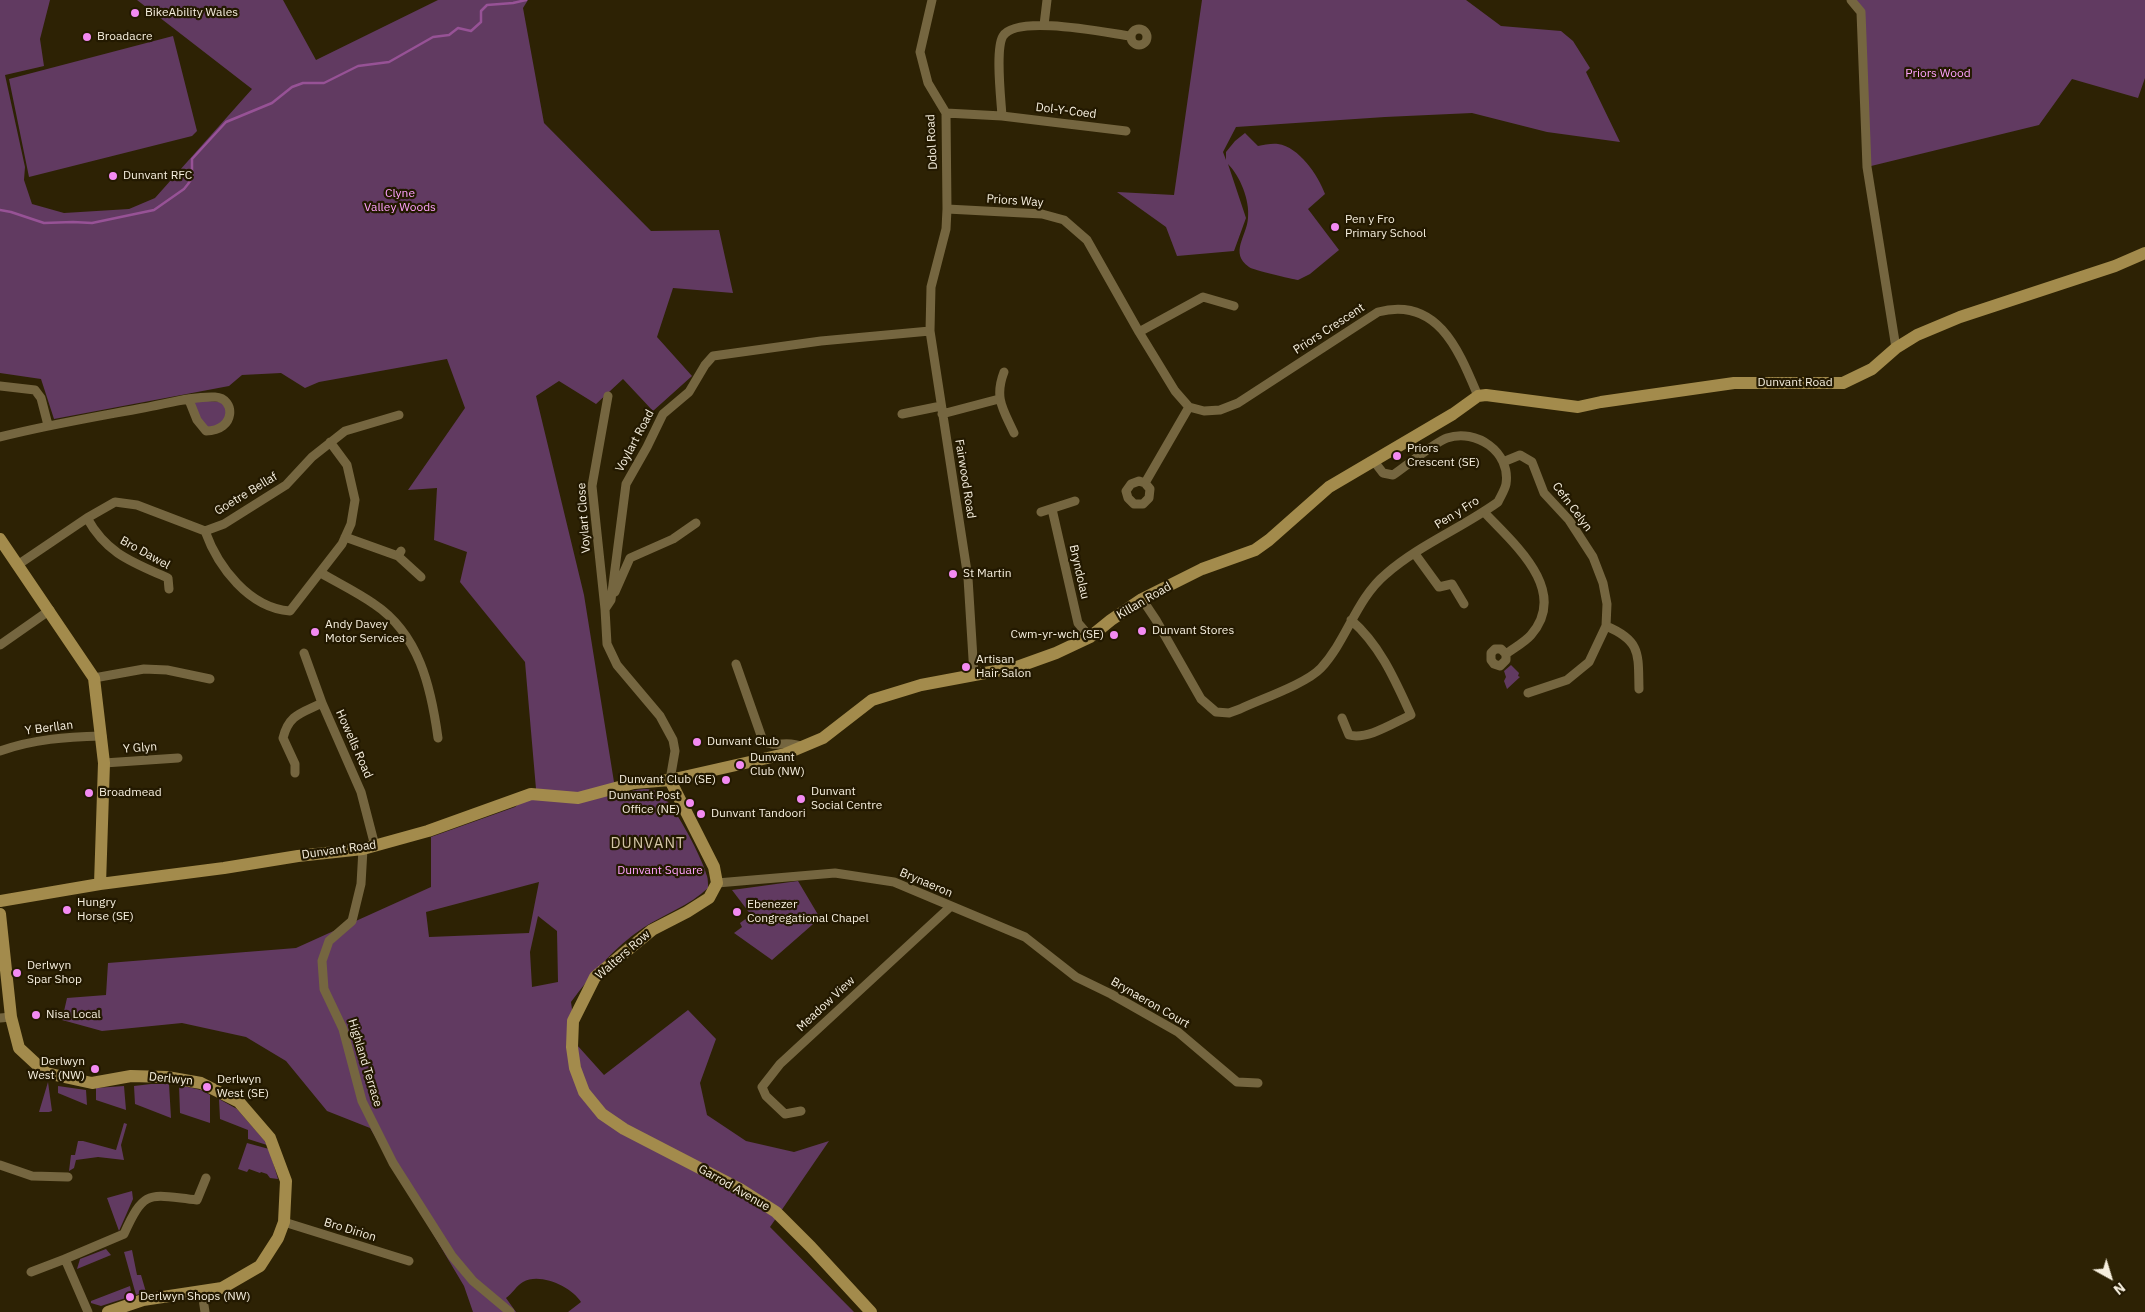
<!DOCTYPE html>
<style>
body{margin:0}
#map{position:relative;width:2145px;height:1312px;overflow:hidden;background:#2d2204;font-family:"IBM Plex Sans",sans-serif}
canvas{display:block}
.north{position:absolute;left:2085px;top:1252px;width:50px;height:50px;-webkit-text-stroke:4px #231900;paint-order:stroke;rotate:141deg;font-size:14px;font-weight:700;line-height:20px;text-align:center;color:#f6efde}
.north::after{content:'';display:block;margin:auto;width:18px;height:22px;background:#f6efde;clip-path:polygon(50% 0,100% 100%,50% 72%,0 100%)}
</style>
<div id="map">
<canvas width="2145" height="1312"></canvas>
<div class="north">N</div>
</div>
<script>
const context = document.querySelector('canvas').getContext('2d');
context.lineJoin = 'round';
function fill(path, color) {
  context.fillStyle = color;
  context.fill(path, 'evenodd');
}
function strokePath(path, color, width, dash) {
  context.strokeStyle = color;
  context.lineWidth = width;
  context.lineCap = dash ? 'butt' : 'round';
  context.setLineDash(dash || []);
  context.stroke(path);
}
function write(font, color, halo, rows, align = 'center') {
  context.font = font + ' "IBM Plex Sans",sans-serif';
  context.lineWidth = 4.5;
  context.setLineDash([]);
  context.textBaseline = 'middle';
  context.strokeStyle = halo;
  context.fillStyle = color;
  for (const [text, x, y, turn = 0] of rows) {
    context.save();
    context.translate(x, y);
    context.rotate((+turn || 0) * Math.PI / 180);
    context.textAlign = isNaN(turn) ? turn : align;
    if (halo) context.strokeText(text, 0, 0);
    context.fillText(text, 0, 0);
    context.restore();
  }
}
fill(new Path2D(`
 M0,0H50L40,39L44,66L5,75L25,167L24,180L32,204L64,213L129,209L155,198L252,89L137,0H283L316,60L438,0H528L523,8L544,123L651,231L719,230L733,293L673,288L657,337L692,376L653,411L623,379L596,404L559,381L536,396L584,595L614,782L622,794C634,790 644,787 656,791C671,797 703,859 707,876C708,879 708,884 708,888C689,906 664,914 643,928C614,947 592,974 571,1002L577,1045L604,1075L688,1010L716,1039L700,1083L707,1115L746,1141L794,1152L829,1141L770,1227L854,1312H568L581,1302C572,1287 540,1272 523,1282C517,1285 512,1294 506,1298L516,1312H473L464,1286L370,1128L327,1111L286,1061L246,1037L182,1023L102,1031L62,1020L67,998L106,995L108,963L296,948L431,887V837L515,807L536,789L525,662L460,582L467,552L434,540L437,488L408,490L465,408L447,359L319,382L305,388L281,373L242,375L229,386L54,419L41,379L0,373ZM539,882L529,933L429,937L426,912ZM538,916L557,931L558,982L532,987L530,952Z
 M1202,0H1466L1501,26L1561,31L1573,41L1590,68L1586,72L1620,142L1547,132L1472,113L1385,117L1236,127L1223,152L1226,160V152L1235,141L1245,133L1258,146C1264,145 1272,143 1278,144C1299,147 1318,175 1325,194L1308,209L1339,250L1310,274L1298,280C1292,279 1253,270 1249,267C1229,253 1247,236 1248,218C1250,200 1240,176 1228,164L1246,218L1234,251L1177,256L1166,227L1117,192L1174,195Z
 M1851,0H2145V78L2138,98L2072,79L2039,125L1867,167L1861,12Z
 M173,36L197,131L192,136L29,177L9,79Z
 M189,400L225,402L230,418L206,431Z
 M1511,665L1519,673L1518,676L1520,677L1507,689L1504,681L1506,677L1504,671Z
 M798,881L820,918L772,960L734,933L742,927L740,923L751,915L732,890Z
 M48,1082L52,1111L49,1112H39Z
 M151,1084H169L171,1118L135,1104L134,1086Z
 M179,1085L201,1090L210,1095V1123L180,1113Z
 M58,1086L86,1090L87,1105L58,1093Z
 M124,1086L126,1110L96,1100V1088Z
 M219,1099L237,1109L264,1140L267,1145L248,1139V1130L220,1119Z
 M124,1123L127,1124L121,1145L124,1160L98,1157L76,1160L74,1168L69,1171L71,1155H75L78,1141H83L116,1150Z
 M247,1143L269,1149L278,1179L270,1178L267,1174L261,1172L260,1173L249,1169L247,1172L238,1169Z
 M132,1191L133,1199L119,1231L107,1198Z
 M106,1249L111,1255L77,1269L80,1259Z
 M132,1250L137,1275H141L146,1292L136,1295L124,1252Z
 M130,1286L132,1296L101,1306L91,1303V1301Z`), '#613a61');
strokePath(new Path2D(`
 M0,210L11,212L44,223L73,222L92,223L154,210L184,189L188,184L192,178V159L226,122L272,103L292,87L303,83H324L358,66L389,62L433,37L449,35L458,28L471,31L481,22V11L487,5L513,3L526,0`), '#975296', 2.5);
strokePath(new Path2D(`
 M932,0L920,52L928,83L946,113L947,209L946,229L931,287L930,331L968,578L974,675
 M1851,0L1861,12L1867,167L1896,348
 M1044,25L1047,0
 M1131 37a8 8 0 1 1 16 0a8 8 0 1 1-16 0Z
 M946,113L1002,116L1126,131
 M1002,116C1001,99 995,49 1003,36C1017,14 1107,33 1130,36
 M947,209L1042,214L1064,220L1087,240L1139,332L1175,391L1189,407L1204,411L1220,410L1238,403L1378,312C1438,296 1459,351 1478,396
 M1139,332L1203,297L1234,306
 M1004,372C994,398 1003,409 1014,433
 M0,386L35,390L41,398L48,425
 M902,414L941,406
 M942,414L999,399
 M0,437C47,425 95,417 143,408C166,404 192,396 215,397C236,398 236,431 206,431L197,420L189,400
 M1503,462L1520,455L1532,462L1544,493L1569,520L1593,557L1603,583L1607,604L1606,626L1589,662L1567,680L1528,693
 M1145,483L1139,481L1131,484L1126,491L1128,498L1134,504H1143L1149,498L1150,489L1145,483L1189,407
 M1052,509L1078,623L1090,637
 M1041,512L1075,501
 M1484,512C1513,543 1570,590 1531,635C1525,642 1514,648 1506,654L1501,649H1495L1491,653V660L1494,664L1500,666L1506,660V654
 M87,518C107,554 132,562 168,578L169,589
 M205,531C218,567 249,608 290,611L342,544L351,524L355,500L347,465L330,442
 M345,537L398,556
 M401,551L398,556L421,577
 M1415,554L1439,587L1452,584L1464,604
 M19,564L87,518L115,502L137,505L205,531L224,524L286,485L312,457L345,431L399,415
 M321,573C338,583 357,592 374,604C419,634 431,687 438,738
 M615,592L630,558L673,539L696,523
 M1142,599L1156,620L1201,699L1216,712L1229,713L1240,709C1261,699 1306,684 1321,668C1347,640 1356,599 1386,574C1419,545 1462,528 1498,502C1500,497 1505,490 1506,484C1511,452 1476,428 1447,438C1435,442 1405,467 1393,475L1383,473L1373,460
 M605,609L592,486L608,396
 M1606,626C1642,641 1638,655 1639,689
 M0,645L50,610
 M304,653L322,703L361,792L375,846
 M736,664L763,741C778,749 785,739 803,747
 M94,678L144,669L167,670L210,679
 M1342,718L1349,735C1368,740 1393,723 1411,715C1395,680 1380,645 1351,620
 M0,751C34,739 66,737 102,736
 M104,763L178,758
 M295,773V764L283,738C289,714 302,713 322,703
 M670,780L675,751L673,740L660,716L617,665L607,644L605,609L611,600L626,484L647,447L663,414L689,392L705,365L713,356L821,341L930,331
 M363,849L361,884L352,921L329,941L322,961L324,989L343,1029L362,1101L393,1163L452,1256L473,1281L510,1312
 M717,883L835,873L894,882L1025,937L1076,977L1111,994L1178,1032L1237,1082L1258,1083
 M0,1018L11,1017
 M801,1111L785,1114L766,1096L762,1087L780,1064L950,907
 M0,1165L32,1176L68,1177
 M284,1222L409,1261
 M31,1272L65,1259
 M202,1292L205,1312
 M88,1312L65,1259L124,1234C145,1187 150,1195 197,1200L206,1178`), '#756640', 9);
strokePath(new Path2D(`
 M0,539L94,678L104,763L100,884
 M670,780L714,867L717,883L709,898L687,912L652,930L595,977L573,1021L572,1047L575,1068L584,1092L602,1114L624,1129L740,1189L776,1212L811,1247L871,1312
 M0,901L100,884L224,868L298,856L363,849L428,831L531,794L578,798L634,783L670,780L785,754L823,738L872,700L921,685L1017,667L1056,653L1090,637L1111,620L1142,599L1202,569L1255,550L1269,540L1329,487L1453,414L1478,396L1486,395L1578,407L1601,402L1734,383H1843L1872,369L1896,348L1917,335L1960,317L2115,266L2145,253
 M0,914L11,1017L19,1048L46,1073L92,1083L131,1076L167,1077L201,1083L239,1102L270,1138L286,1181L284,1222L278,1238L260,1266L222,1288L143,1300L108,1312`), '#a38b4c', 12);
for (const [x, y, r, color] of [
 [135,13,5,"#f38af2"],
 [87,37,5,"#f38af2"],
 [113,176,5,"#f38af2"],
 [1335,227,5,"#f38af2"],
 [1397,456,5,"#f38af2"],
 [953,574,5,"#f38af2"],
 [1142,631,5,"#f38af2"],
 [315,632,5,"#f38af2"],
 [1114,635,5,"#f38af2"],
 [966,667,5,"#f38af2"],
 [697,742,5,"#f38af2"],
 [740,765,5,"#f38af2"],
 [726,780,5,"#f38af2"],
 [89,793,5,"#f38af2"],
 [801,799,5,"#f38af2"],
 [690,803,5,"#f38af2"],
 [701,814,5,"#f38af2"],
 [67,910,5,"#f38af2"],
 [737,912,5,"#f38af2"],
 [17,973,5,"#f38af2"],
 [36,1015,5,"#f38af2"],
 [95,1069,5,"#f38af2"],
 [207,1087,5,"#f38af2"],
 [130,1297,5,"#f38af2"]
]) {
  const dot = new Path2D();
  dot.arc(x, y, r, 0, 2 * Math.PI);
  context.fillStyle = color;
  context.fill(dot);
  strokePath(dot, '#231900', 2);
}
write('12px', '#f6efde', '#231900', [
 ["BikeAbility Wales",145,13],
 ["Broadacre",97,37],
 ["Dunvant RFC",123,176],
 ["Pen y Fro",1345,220],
 ["Primary School",1345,234],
 ["Priors",1407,449],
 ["Crescent (SE)",1407,463],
 ["St Martin",963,574],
 ["Andy Davey",325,625],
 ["Motor Services",325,639],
 ["Dunvant Stores",1152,631],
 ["Cwm-yr-wch (SE)",1104,635,"right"],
 ["Artisan",976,660],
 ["Hair Salon",976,674],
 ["Dunvant Club",707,742],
 ["Dunvant",750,758],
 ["Club (NW)",750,772],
 ["Dunvant Club (SE)",716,780,"right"],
 ["Dunvant",811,792],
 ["Social Centre",811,806],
 ["Broadmead",99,793],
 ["Dunvant Post",680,796,"right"],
 ["Office (NE)",680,810,"right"],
 ["Dunvant Tandoori",711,814],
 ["Hungry",77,903],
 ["Horse (SE)",77,917],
 ["Ebenezer",747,905],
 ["Congregational Chapel",747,919],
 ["Derlwyn",27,966],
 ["Spar Shop",27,980],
 ["Nisa Local",46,1015],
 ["Derlwyn",85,1062,"right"],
 ["West (NW)",85,1076,"right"],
 ["Derlwyn",217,1080],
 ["West (SE)",217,1094],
 ["Derlwyn Shops (NW)",140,1297]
], 'left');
write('12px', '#ffa2fd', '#231900', [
 ["Priors Wood",1938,74],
 ["Clyne",400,194],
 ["Valley Woods",400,208],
 ["Dunvant Square",660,871]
]);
write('12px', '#f6efde', '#231900', [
 ["Dol-Y-Coed",1066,111,7],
 ["Ddol Road",932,142,-93],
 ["Priors Way",1015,201,4],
 ["Priors Crescent",1329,329,-33],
 ["Dunvant Road",1795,383],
 ["Voylart Road",635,441,-62],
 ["Fairwood Road",965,479,81],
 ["Goetre Bellaf",246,494,-31],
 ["Cefn Celyn",1572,507,53],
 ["Pen y Fro",1457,513,-32],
 ["Voylart Close",584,518,-94],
 ["Bro Dawel",145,553,29],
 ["Bryndolau",1079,572,77],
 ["Killan Road",1144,601,-30],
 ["Y Berllan",49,728,-7],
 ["Howells Road",354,744,66],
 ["Y Glyn",140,748,-4],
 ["Dunvant Road",339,850,-8],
 ["Brynaeron",926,883,23],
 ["Walters Row",623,955,-41],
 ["Brynaeron Court",1150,1003,30],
 ["Meadow View",826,1004,-43],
 ["Highland Terrace",365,1063,73],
 ["Derlwyn",171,1079,6],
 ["Garrod Avenue",734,1188,30],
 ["Bro Dirion",350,1230,17]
]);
context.letterSpacing = '1px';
write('15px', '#d3c5a4', '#231900', [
 ["DUNVANT",648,844]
]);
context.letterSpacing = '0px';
</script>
